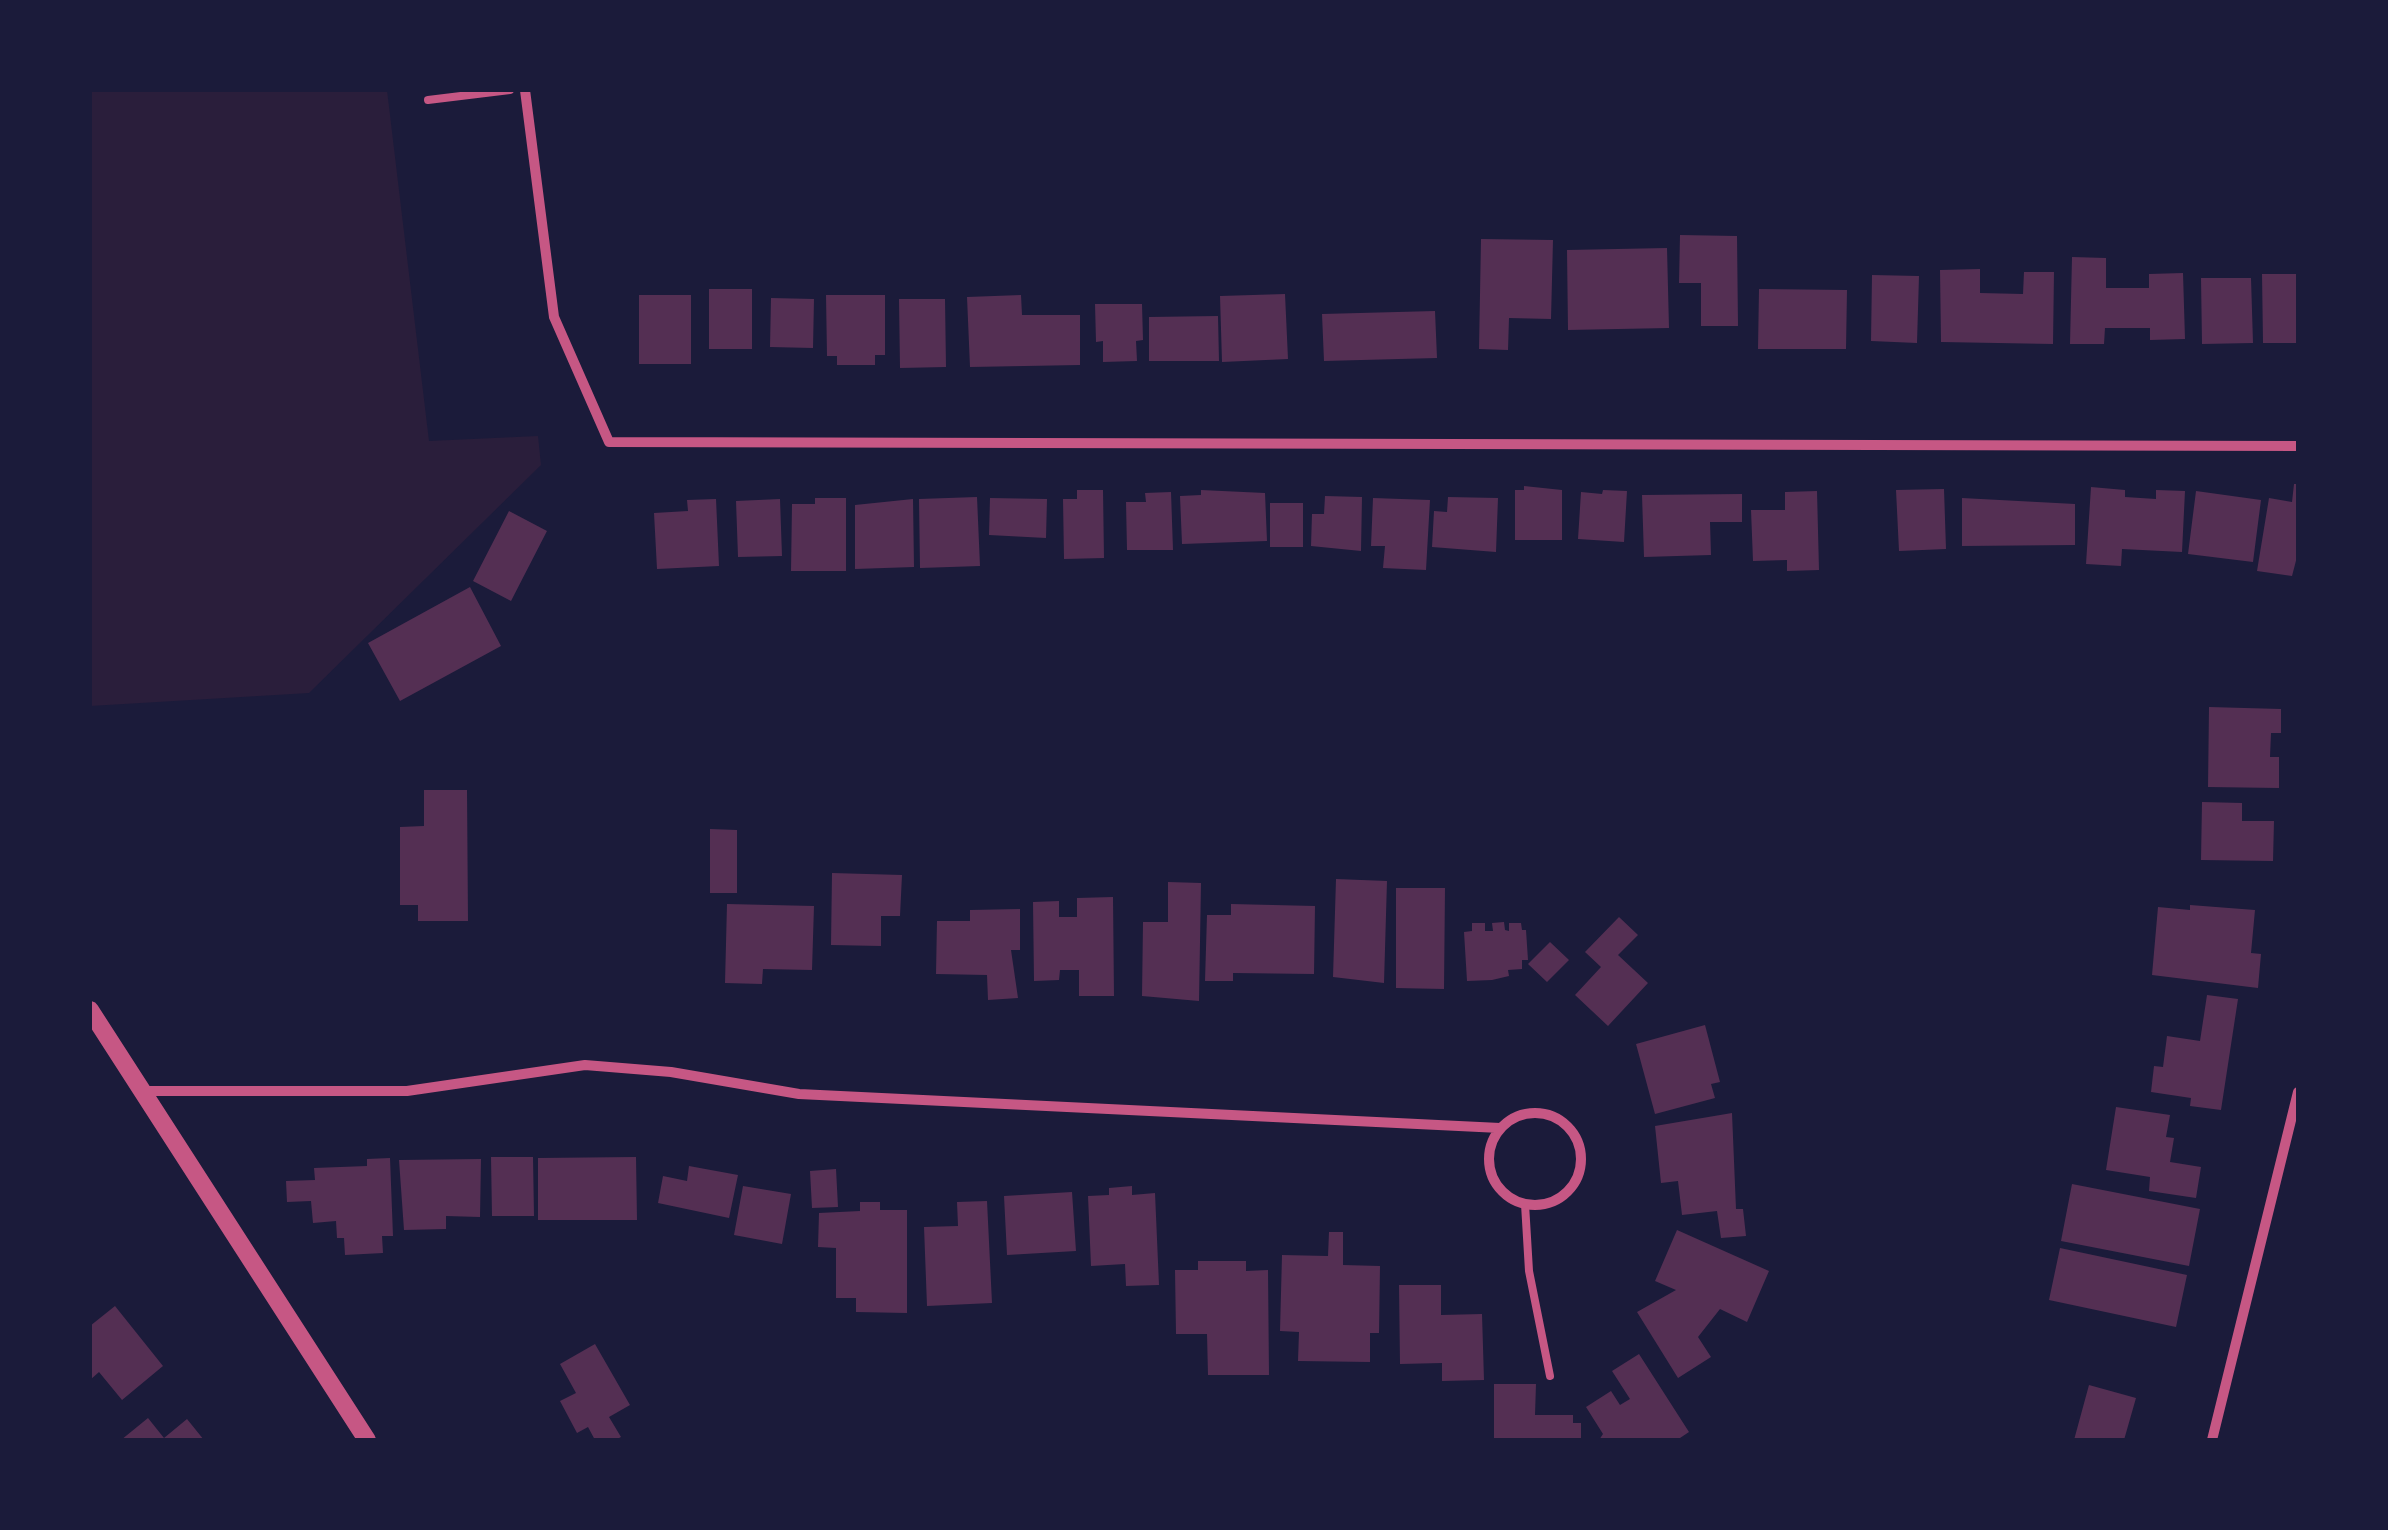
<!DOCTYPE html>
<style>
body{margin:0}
#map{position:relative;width:2388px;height:1530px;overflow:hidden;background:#1b1b3a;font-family:"IBM Plex Sans",sans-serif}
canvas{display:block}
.frame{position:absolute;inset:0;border:92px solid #1b1b3a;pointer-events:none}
</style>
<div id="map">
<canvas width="2388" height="1530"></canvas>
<div class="frame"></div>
</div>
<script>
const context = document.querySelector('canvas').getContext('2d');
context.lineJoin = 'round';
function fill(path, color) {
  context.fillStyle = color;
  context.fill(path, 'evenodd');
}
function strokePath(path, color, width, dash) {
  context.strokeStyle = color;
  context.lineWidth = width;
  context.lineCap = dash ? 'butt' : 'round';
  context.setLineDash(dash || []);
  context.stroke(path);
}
fill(new Path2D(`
 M90,90H387L429,441L538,436L541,465L309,693L90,706Z`), '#2a1e3b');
fill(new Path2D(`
 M1680,235L1737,236L1738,326H1701V283H1679Z
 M1481,239L1553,240L1551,319L1509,318L1508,350L1479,349Z
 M1667,248L1669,328L1568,330L1567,250Z
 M2072,257L2106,258V288H2149V274L2183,273L2185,339L2150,340V328H2105L2104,344H2070Z
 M1980,269V293L2023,294L2024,272H2054L2053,344L1941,342L1940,270Z
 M2262,274H2298V343H2263Z
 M1872,275L1919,276L1917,343L1871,341Z
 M2201,278H2251L2253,343L2202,344Z
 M709,289H752V349H709Z
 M1759,289L1847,290L1846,349H1758Z
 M1285,294L1288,359L1222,362L1220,296Z
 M639,295H691V364H639Z
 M826,295H885V355H875V365H837V356H827Z
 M1021,295L1022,315H1080V365L970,367L967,297Z
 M771,298L814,299L813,348L770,347Z
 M899,299H945L946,367L900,368Z
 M1095,304H1142L1143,340L1136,341L1137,361L1103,362V341L1096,342Z
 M1435,311L1437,358L1324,361L1322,314Z
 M1218,316L1219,361H1149V317Z
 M2294,484H2298V553L2292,576L2257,571L2269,498L2292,502Z
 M1524,486L1562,490V540H1515V490H1524Z
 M2091,487L2125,490V497L2156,499V490L2185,491L2182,552L2122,549L2121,566L2086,564Z
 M1944,489L1946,549L1899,551L1896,490Z
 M1077,490H1103L1104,558L1064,559L1063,499H1077Z
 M1201,490L1265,493L1267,541L1182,544L1180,496L1201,495Z
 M1603,490L1627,491L1624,542L1578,539L1581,492L1602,494Z
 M1817,491L1819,570L1787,571V560L1753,561L1751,510H1785V492Z
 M2196,491L2261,500L2253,562L2188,554Z
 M1171,492L1173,550H1127L1126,502H1146L1145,493Z
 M1742,494V522H1710L1711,555L1644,557L1642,495Z
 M1325,496L1362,497L1361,551L1311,546L1312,514H1324Z
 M977,497L980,566L920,568L919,499Z
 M1448,497L1498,498L1496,552L1432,547L1434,511L1447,512Z
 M815,498H846V571H791L792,504H815Z
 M990,498L1047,499L1046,538L989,535Z
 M1373,498L1430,500L1426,570L1383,568L1385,546H1371Z
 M1962,498L2075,504V545L1962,546Z
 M716,499L719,566L657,569L654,513L688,511L687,500Z
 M780,499L782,556L738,557L736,501Z
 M913,499L914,567L855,569V505Z
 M1270,503H1303V547H1270Z
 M509,511L547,531L511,601L473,581Z
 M470,587L501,646L400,701L368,643Z
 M2209,707L2281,709V733H2271L2270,757H2279V788L2208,787Z
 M424,790H467L468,921H418V905H400V827L424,826Z
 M2202,802L2242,803V821H2274L2273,861L2201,860Z
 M710,829L737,830V893H710Z
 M832,873L902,875L900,916H881V946L831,945Z
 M1336,879L1387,881L1384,983L1333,977Z
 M1168,882L1201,883L1199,1001L1142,996L1143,922H1168Z
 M1396,888H1445L1444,989L1396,988Z
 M1113,897L1114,996H1079V970H1060L1059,980L1034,981L1033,902L1059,901V917H1077V898Z
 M727,904L814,906L812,970L763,969L762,984L725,983Z
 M1231,904L1315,906L1314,974L1233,973V981H1205L1207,915H1231Z
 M2190,905L2255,910L2251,953L2261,954L2258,988L2152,975L2158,907L2190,910Z
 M1020,909V950H1011L1018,998L988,1000L987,975L936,974L937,921H970V910Z
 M1619,917L1638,935L1618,955L1648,983L1608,1026L1575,995L1601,967L1585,952Z
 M1504,922L1505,930L1509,931V923H1521L1522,930H1526L1528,960H1522V969L1508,970L1509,976L1492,980L1467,981L1464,932L1472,931V923H1485V931H1493L1492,923Z
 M1550,942L1569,960L1547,982L1528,964Z
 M2207,995L2238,999L2221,1110L2190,1106L2191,1098L2151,1092L2154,1066L2163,1067L2167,1036L2200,1041Z
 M1705,1025L1720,1082L1711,1084L1715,1098L1655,1114L1636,1044Z
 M2116,1107L2170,1115L2166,1137L2174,1138L2170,1162L2201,1167L2196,1198L2149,1191L2150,1177L2106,1170Z
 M1732,1113L1736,1209H1743L1746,1236L1721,1238L1717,1211L1682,1215L1678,1181L1661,1183L1655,1126Z
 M491,1157H533L534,1216H492Z
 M636,1157L637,1220H538V1158Z
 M390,1158L393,1236H382L383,1253L345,1255L344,1238H337L336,1221L313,1223L311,1201L287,1202L286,1181L315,1180L314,1168L367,1166V1159Z
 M481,1159L480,1217L446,1216V1229L404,1230L399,1160Z
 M689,1166L738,1175L729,1218L658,1203L663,1176L687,1181Z
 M836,1169L838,1207L812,1208L810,1171Z
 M2072,1184L2200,1209L2189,1266L2061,1241Z
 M743,1186L791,1194L782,1244L734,1235Z
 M1132,1186V1195L1155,1193L1159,1285L1126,1286L1125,1264L1091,1266L1088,1196L1109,1195V1188Z
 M1072,1192L1076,1251L1007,1255L1004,1196Z
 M987,1201L992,1303L927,1306L924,1227L958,1226L957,1202Z
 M860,1202H880V1210H907V1313L856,1312V1298H836V1248L818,1247L819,1213L860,1211Z
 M1677,1230L1769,1271L1747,1322L1720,1309L1698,1337L1711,1357L1678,1378L1637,1312L1676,1290L1655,1281Z
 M1329,1232H1343V1265L1380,1266L1379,1333H1370V1362L1298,1361L1299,1332L1280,1331L1282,1255L1328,1256Z
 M2060,1248L2187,1275L2176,1327L2049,1300Z
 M1198,1261H1246V1271L1268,1270L1269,1375H1208L1207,1334H1176L1175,1270H1198Z
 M1399,1285H1441V1315L1482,1314L1484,1380L1442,1381V1363L1400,1364Z
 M115,1306L163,1366L122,1400L99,1372L90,1380V1326Z
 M595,1344L630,1405L609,1417L621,1437L615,1440H595L588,1427L577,1433L560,1401L576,1393L560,1364Z
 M1639,1354L1689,1432L1677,1440H1599L1603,1434L1586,1407L1611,1391L1620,1405L1630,1399L1612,1371Z
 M1494,1384H1536L1535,1415H1573V1423H1581V1440H1494Z
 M2089,1385L2136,1398L2124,1440H2074Z
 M148,1418L164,1438L187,1419L204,1440H121Z`), '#542f53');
strokePath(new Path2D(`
 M428,100L510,90
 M1525,1204L1529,1271L1550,1376`), '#c65784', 8);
strokePath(new Path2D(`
 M525,90L554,317L609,442L2298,446
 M142,1091H407L585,1065L671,1072L799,1094L1500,1128
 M1489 1159a46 46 0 1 1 92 0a46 46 0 1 1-92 0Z
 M2212,1440L2298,1092`), '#c65784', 10);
strokePath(new Path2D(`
 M90,1010L367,1440`), '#c65784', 18);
</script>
